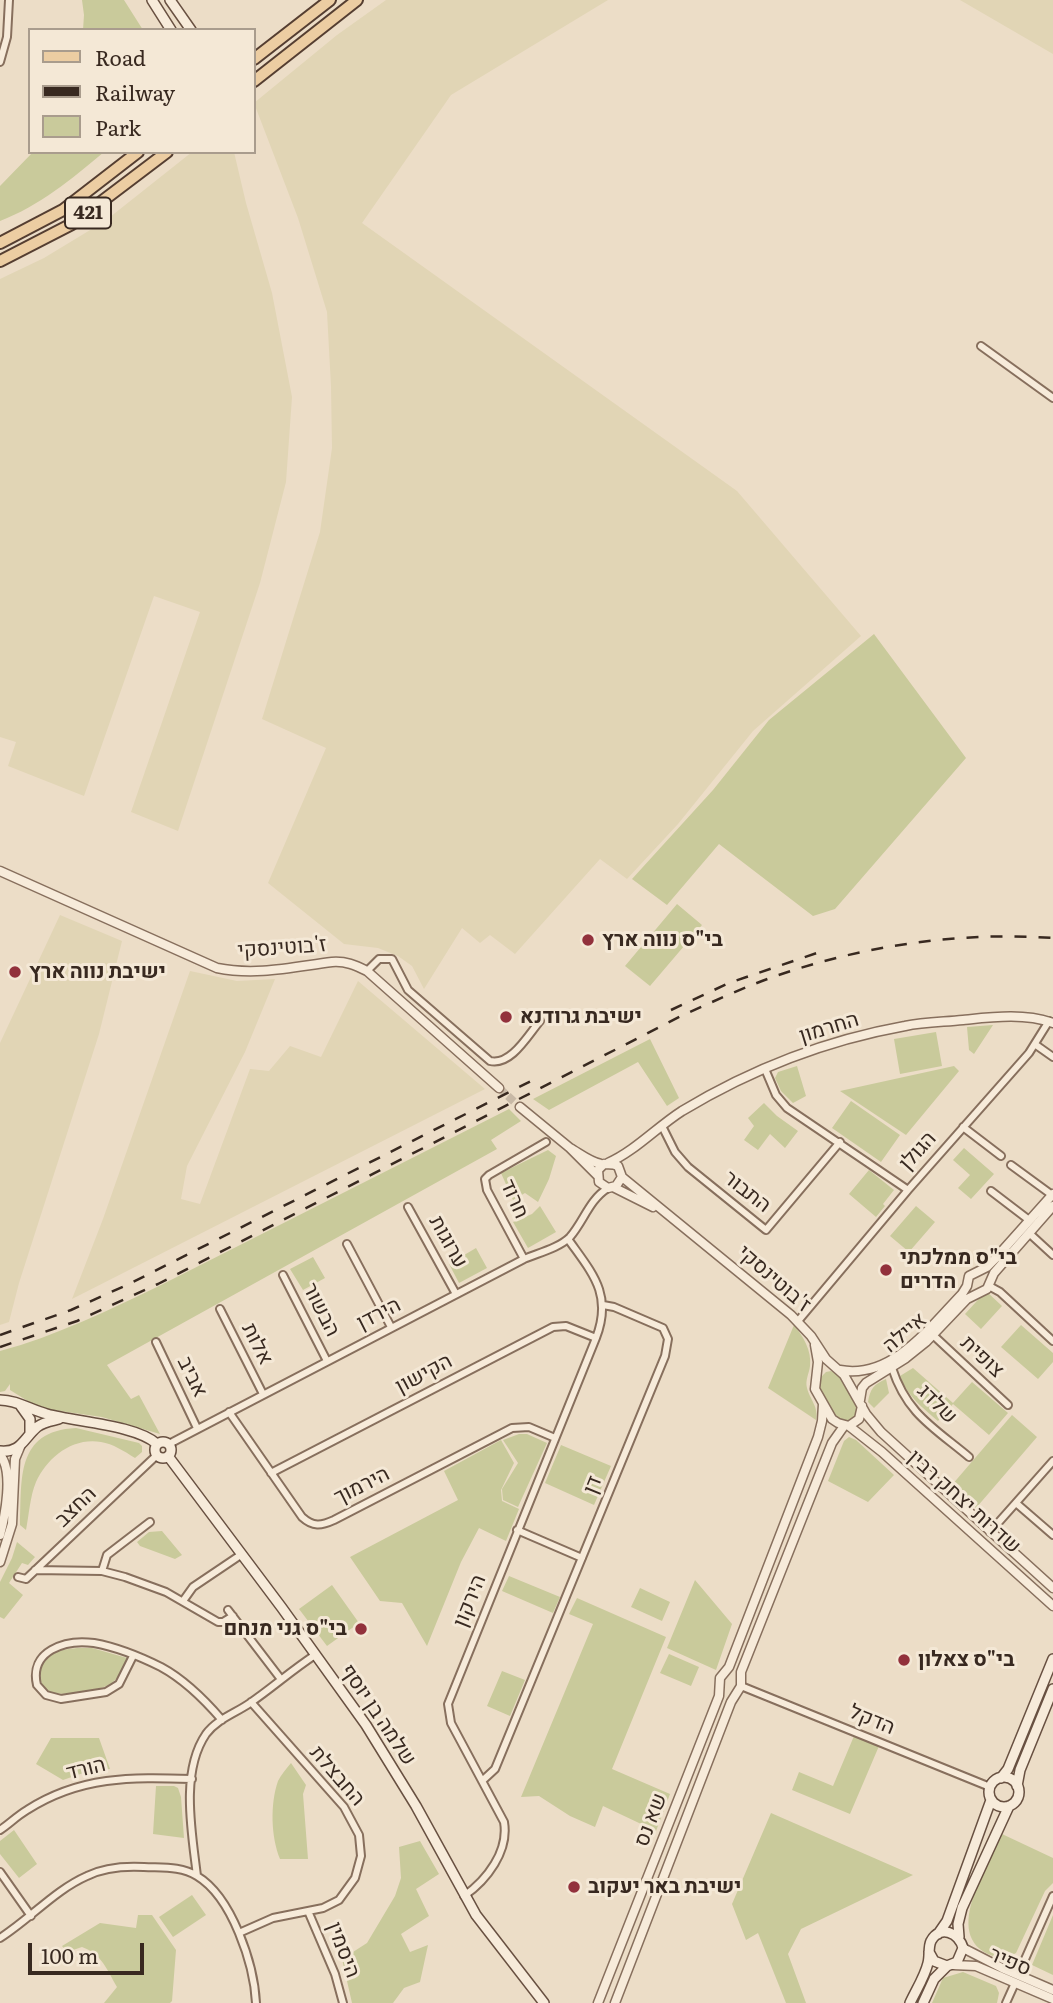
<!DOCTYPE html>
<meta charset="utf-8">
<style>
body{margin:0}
#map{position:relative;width:1053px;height:2003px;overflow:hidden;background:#ecddc7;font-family:Literata,serif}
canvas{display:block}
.legend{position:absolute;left:28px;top:28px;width:228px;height:126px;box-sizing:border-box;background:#f4e8d6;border:2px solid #a99c8d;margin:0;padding:9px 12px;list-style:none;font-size:21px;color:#382920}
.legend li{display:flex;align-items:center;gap:14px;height:35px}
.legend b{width:35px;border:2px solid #a99c8d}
.scale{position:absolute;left:28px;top:1943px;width:116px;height:32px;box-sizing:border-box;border:4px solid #382920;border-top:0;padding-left:9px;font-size:21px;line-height:24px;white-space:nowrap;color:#382920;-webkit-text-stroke:5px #f4e8d6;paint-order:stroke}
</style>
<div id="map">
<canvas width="1053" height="2003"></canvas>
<ul class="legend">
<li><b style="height:9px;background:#eccda2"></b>Road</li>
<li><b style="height:9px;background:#382920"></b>Railway</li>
<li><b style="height:19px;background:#c9ca9b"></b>Park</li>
</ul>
<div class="scale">100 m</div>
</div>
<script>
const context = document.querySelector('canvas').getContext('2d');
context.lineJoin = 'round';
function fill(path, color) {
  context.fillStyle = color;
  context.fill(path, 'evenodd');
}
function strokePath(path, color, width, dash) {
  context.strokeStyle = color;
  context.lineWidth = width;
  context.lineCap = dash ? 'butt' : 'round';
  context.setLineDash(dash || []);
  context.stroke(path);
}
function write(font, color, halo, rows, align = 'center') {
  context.font = font + ' Literata,Heebo,serif';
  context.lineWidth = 6;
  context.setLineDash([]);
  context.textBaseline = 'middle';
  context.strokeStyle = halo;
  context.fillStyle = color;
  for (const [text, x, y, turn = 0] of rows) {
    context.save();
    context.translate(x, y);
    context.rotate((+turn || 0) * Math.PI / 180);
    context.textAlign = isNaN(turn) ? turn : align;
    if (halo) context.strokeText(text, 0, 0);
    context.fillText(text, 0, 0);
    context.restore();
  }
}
fill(new Path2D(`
 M386,0H608L451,95L362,223L737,491L861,636L753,731L678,824L627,879L600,859L515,954L490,935L480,943L462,928L424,989L412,966L398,956L378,948L344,944L268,883L326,748L262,719L320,532L332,448L331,386L327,312L298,218L254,103L337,35Z
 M960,0H1053V54Z
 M192,152H234L246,203L272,293L292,397L286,482L260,583L178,831L131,812L200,612L154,596L84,796L8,766L16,742L0,737V279L44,258L105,221Z
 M60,915L122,941L99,1034L19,1283L9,1322L0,1325V1043Z
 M190,971L237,981L275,979L245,1052L187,1166L181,1199L200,1204L250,1069L269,1071L290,1046L321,1057L358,981L485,1089L72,1299L103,1219Z`), '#e1d5b5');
fill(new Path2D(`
 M82,0H124L143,30H83L84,15Z
 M33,152H104C72,179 39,206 0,221V186Z
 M874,634L966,758L835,909L813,916L719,844L667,905L632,879L713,790L769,720Z
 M677,904L702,925L650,986L625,966Z
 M993,1025L974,1054L969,1050L967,1027Z
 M936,1032L942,1066L900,1074L894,1039Z
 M650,1039L679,1098L667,1106L638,1062L549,1110L533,1099Z
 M797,1066L806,1096L793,1103L781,1091L775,1078L778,1072Z
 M954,1066L959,1071L906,1135L840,1091Z
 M851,1101L900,1135L881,1162L832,1128Z
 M764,1103L777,1116L798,1131L785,1148L770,1134L758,1150L744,1140L754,1126L748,1118Z
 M509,1109L521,1121L491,1140L497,1149L107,1365L131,1399L139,1395L160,1434L102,1417L39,1408L10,1390V1384L5,1391L0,1392V1351C56,1336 109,1310 161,1285Z
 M964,1148L994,1174L971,1199L958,1188L970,1175L953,1160Z
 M548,1150L556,1156L549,1179L538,1202L525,1193L513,1200L501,1173Z
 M869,1170L894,1190L883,1204L885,1206L876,1217L849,1194Z
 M540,1206L556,1232L528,1248L513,1222L532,1214Z
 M916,1206L935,1222L909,1252L890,1236Z
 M476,1248L487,1268L459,1283L449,1264Z
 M313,1257L325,1278L303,1290L290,1269Z
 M986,1291L1002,1306L981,1329L965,1314Z
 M794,1325C803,1336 812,1351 810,1366C809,1374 805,1380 807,1388C810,1400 819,1407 816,1420L768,1388Z
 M1021,1325L1053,1353V1362L1038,1379L1001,1347Z
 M913,1368L953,1403L972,1382L1008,1413L989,1435L953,1404L938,1421C922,1407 908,1397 900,1376Z
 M831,1371L842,1378L859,1407L853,1420L845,1423C831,1414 819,1396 819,1379L826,1372Z
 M886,1379L889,1393L874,1408L868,1402C870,1389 874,1384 886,1379Z
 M1012,1415L1037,1437L976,1508L951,1486Z
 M76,1428L139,1443L142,1446V1452L135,1458C124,1451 113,1444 101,1442C72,1437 47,1458 36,1482C30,1496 29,1515 26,1530L20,1525C22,1480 15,1431 76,1428Z
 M519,1434H527L547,1443L518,1507L503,1500L502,1489L518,1463L503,1440Z
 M849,1437L856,1440L894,1475L868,1502L828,1481L844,1441Z
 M501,1440L514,1463L501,1490L502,1501L519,1509L506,1541L479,1528L461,1562L427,1646L402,1603L380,1601L350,1557L458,1500L444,1471Z
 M561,1445L611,1466L594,1505L545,1483Z
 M162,1531L182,1555L175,1559L140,1546L137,1542L149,1532Z
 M17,1542L35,1557L28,1565L22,1563L9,1583L23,1595L4,1619L0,1617V1582L12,1558Z
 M509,1576L560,1597L553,1613L502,1591Z
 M695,1580L732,1624L716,1670L667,1648Z
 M332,1585L359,1623L327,1646L299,1609Z
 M640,1588L670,1602L662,1621L631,1607Z
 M577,1598L666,1637L612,1769L670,1794L656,1831L603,1806L595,1827L570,1816L539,1796L521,1797L593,1624L569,1614Z
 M77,1648H92L127,1658C123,1666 120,1676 113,1682C103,1691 62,1698 49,1691C36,1684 38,1662 51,1654C58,1650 69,1649 77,1648Z
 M669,1654L699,1667L691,1686L660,1673Z
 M502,1671L525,1680L510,1716L487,1706Z
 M854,1736L879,1746L850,1814L792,1790L799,1772L833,1786Z
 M51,1738H99L110,1769L92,1770L63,1780L36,1764Z
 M291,1763L306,1785L303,1794L308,1859H280C271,1837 270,1804 278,1781C281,1775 286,1769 291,1763Z
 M156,1786H174L178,1788L181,1797L184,1838L153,1834Z
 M771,1813L913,1875L801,1929L788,1954L806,2003H786L758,1933L746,1940L732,1904Z
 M14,1830L37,1864L19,1878L0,1854V1841Z
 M1002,1834L1053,1858V1883L1045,1891L1016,1953L1004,1959C935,1946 985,1872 1002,1834Z
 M420,1841L439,1874L416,1889L429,1916L401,1934L410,1952L428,1945L420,1982L404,1988L393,2003H352L342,1959L367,1943L395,1896L401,1878L399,1847Z
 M192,1895L206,1915L173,1937L159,1917Z
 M138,1915H152L176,1950L172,2001L170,2003H104L117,1987C107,1970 102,1954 82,1947L67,1952L62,1946L100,1923L136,1928Z
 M1053,1915V1975L1032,1965Z
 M963,1972L996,1986L999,1993L997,2003H932L943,1978Z`), '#c9ca9b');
strokePath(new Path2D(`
 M499,1088L520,1107`), '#c8b9a6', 8, [8, 4]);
const minor = new Path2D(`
 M0,62L7,37L9,0
 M981,346L1053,398
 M367,971L379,959H392L408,990L490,1061C511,1066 528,1035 540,1021
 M1036,1045L1053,1057
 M765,1069L776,1095L787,1108L908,1190
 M662,1126L675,1152L688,1167L766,1230L840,1142
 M963,1127L1001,1156
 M1011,1165L1052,1195
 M991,1191L1029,1220
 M408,1207L456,1294
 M1029,1233L1053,1255
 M347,1244L391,1327
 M524,1259L487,1190L485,1179L489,1175L546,1142
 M283,1275L327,1361
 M989,1286L1000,1292L1053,1341
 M220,1309L263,1394
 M798,1321L908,1190L1029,1053L1049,1021
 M933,1335L1008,1405
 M156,1342L197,1428
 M892,1368C907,1414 933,1427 969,1457
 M229,1412L302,1517C313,1527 321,1526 334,1520L512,1428L529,1427L555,1438
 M169,1444L524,1259C538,1253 559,1248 570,1237C584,1221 589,1200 608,1188
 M271,1473L553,1327L566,1326L596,1338
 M1016,1503L1053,1535
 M517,1530L582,1558
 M990,1532L1053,1461
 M35,1570L102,1571L125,1577L166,1592L218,1622H223L233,1616
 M102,1571L107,1555L150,1522
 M18,1577L26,1579L157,1455
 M183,1601L193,1587L242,1554
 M228,1610L280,1678
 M133,1656L119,1684L106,1692L61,1699L46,1695L37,1685C29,1651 65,1639 94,1643C116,1647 141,1657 161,1667C185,1680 204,1699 222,1720
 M741,1686L990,1787
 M482,1781L495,1769L665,1356L668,1339L663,1328L614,1307L603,1305
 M0,1830C9,1824 17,1816 27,1810C80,1776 131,1777 192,1779
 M0,1872L31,1916
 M197,1876C192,1833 180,1772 206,1734C217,1719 236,1713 250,1703C272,1688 292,1670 315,1655
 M464,1896C487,1880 509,1851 504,1822L451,1723L448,1704L596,1338C613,1294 592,1273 568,1239
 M308,1911L335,1974L343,2003
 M239,1933L273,1918L323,1908L339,1900L355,1878L361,1856L359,1835L344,1807L251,1702
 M0,1938C30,1919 55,1890 87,1876C105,1867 125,1866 144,1867C162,1868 181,1866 197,1876C232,1897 254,1964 256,2003
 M1018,1975L1053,1896
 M1006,2003L1015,1983`);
const tertiary = new Path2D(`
 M0,871L217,968C256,976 293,967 332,962C346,961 355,965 367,971L499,1088
 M520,1107L570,1148L597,1175
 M570,1148C579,1153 590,1162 601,1164C608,1165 611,1163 618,1166L622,1177L616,1186L608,1188L599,1182L598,1170L604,1164
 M608,1163C635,1151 657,1127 682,1111C750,1070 827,1040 905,1026C924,1022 944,1022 963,1020C993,1017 1024,1013 1053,1023
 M622,1177L791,1315L811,1336L826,1359L844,1375L866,1414L881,1432L1053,1588
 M613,1187L653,1207
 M815,1345L818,1362L815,1389L832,1419L838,1423L849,1426L859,1419L862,1406
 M840,1370C892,1380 931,1326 962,1294L967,1286L969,1276L987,1267L994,1260L1053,1194
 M860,1400L862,1388L866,1383L906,1358L926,1342L967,1299L987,1289L994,1273L1053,1206
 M849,1426L882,1452L1053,1606
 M0,1455C14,1471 5,1516 0,1535
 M0,1562L12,1524L15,1459L20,1447
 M963,1948L1002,1968L1053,1990
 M953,1965L976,1966L1053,1999
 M598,2003L719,1696L720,1678L729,1667L818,1437L822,1421L823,1404
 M615,2003L731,1702L741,1686V1672L832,1443L844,1426`);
const secondary = new Path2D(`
 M152,0L171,30
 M170,0L191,30
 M0,1400C17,1400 31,1410 47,1414C76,1422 136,1425 157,1444
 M20,1405L30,1419V1433
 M155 1450a8 8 0 1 1 16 0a8 8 0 1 1-16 0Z
 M0,1451C21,1453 23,1439 37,1427C43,1422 51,1421 59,1419
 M168,1456L282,1608L366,1725L416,1806L476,1915L544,2003
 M989 1792a15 15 0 1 1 30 0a15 15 0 1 1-30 0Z
 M1001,1778L1008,1769L1053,1659
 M1017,1786L1020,1770L1053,1689
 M938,1934L947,1921L991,1800
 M959,1937L958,1924L962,1908L1009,1806
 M910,2003C916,1990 925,1976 928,1963C930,1956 928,1947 931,1941C940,1924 959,1933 963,1948L957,1962L947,1966L934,1961L929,1952
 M923,2003L934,1979L947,1966`);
const primary = new Path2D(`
 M254,59L330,0
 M254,81L357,0
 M0,243L63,210L138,152
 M0,261L72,224L167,152`);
strokePath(minor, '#876f5d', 10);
strokePath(tertiary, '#876f5d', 11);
strokePath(secondary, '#685041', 12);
strokePath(primary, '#553e31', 14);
strokePath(minor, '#f7ebda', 6);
strokePath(tertiary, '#f7ebda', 8);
strokePath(secondary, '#f7ebda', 9);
strokePath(primary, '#eccda2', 10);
strokePath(new Path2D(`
 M671,1010L729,983L817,953
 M0,1335L71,1310L129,1284L537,1078
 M0,1347L77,1321L158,1284L683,1015C710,1003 736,991 762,981C853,947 956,931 1053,938`), '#382920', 2.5, [12, 12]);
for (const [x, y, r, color] of [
 [588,940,7,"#92313c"],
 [15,972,7,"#92313c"],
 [506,1017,7,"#92313c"],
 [886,1270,7,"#92313c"],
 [361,1629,7,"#92313c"],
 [904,1660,7,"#92313c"],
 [574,1887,7,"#92313c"]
]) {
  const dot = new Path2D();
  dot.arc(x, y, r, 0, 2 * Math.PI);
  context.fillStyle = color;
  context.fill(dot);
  strokePath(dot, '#f4e8d6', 2.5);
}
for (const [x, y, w] of [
 [88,213,46]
]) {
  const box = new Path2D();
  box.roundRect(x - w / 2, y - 15.5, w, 31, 5);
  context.fillStyle = '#f4e8d6';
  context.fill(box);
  strokePath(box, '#382920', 2);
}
write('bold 19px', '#382920', null, [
 ["421",88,213]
]);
write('bold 21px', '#382920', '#f4e8d6', [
 ["בי\"ס נווה ארץ",602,940],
 ["ישיבת נווה ארץ",29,972],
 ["ישיבת גרודנא",520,1017],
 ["בי\"ס ממלכתי",900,1258],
 ["הדרים",900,1282],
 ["בי\"ס גני מנחם",347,1629,"right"],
 ["בי\"ס צאלון",918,1660],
 ["ישיבת באר יעקוב",588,1887]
], 'left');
write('21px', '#382920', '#f4e8d6', [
 ["ז'בוטינסקי",282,948,-4],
 ["החרמון",829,1028,-17],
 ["הגולן",918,1151,-48],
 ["התבור",747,1192,38],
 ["חרוד",514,1199,66],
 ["ערוגות",448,1242,61],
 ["ז'בוטינסקי",774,1279,41],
 ["הבשור",321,1310,63],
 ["הירדן",379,1314,-27],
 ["איילה",905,1333,-40],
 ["אלות",257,1344,63],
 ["צופית",982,1357,43],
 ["הקישון",424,1374,-28],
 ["אביב",192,1377,64],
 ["שלדג",937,1404,45],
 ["דן",593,1485,-68],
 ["הירמוך",362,1486,-27],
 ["שדרות יצחק רבין",964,1502,42],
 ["החצב",76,1507,-44],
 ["הירקון",470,1601,-68],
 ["שלמה בן יוסף",378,1715,56],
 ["הדקל",872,1720,22],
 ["הורד",86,1769,-14],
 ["החבצלת",337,1776,49],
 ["שא נס",651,1820,-69],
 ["היסמין",343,1950,69],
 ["ספיר",1010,1962,23]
]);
</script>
